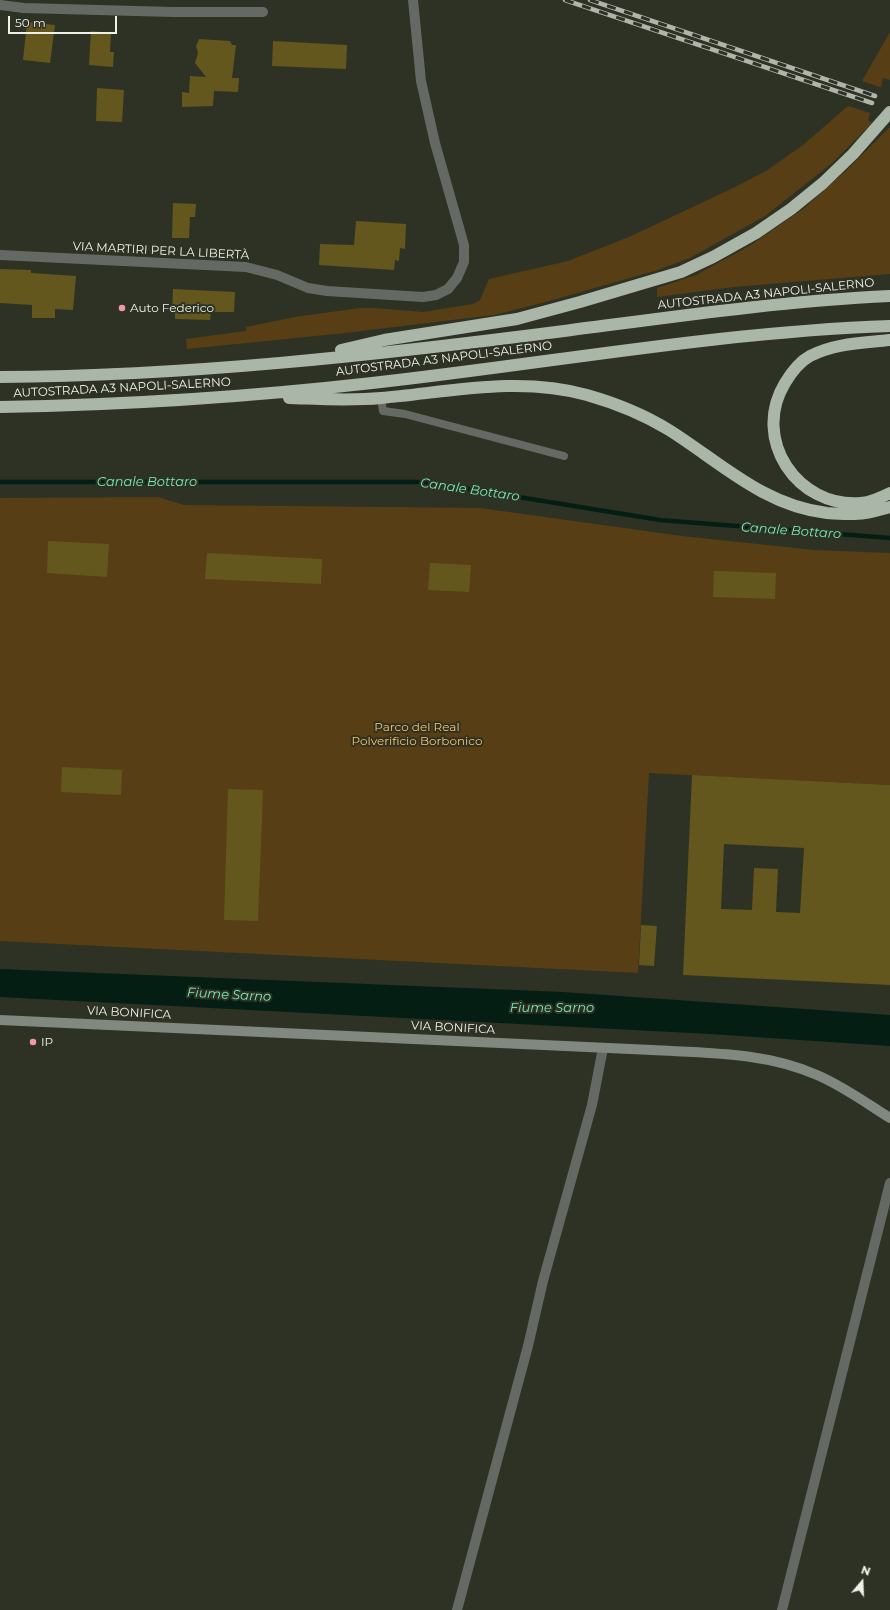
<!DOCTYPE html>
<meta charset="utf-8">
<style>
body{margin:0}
#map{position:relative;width:890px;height:1610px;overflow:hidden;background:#2e3224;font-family:Montserrat,sans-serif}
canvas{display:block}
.north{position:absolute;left:842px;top:1562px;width:40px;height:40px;-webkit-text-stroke:3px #2e3224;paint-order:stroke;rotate:19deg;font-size:11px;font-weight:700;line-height:16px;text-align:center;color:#eef1e8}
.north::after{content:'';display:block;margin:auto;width:14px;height:18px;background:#eef1e8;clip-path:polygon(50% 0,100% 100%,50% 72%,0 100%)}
.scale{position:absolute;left:8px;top:16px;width:109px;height:18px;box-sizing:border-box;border:2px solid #eef1e8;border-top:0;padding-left:5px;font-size:12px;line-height:14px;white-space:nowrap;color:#eef1e8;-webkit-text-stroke:3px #2e3224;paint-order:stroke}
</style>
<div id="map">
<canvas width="890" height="1610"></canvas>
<div class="north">N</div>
<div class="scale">50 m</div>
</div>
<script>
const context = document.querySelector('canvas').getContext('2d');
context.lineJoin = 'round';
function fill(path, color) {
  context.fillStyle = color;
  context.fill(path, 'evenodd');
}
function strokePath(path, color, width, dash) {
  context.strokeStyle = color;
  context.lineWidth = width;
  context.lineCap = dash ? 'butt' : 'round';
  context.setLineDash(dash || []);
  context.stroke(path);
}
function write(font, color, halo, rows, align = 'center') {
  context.font = font + ' Montserrat,sans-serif';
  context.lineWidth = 4;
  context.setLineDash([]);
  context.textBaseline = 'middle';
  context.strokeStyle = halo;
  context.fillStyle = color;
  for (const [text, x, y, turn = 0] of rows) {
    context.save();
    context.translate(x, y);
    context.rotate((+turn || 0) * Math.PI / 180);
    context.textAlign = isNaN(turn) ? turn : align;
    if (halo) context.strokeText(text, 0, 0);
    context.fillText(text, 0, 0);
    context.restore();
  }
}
fill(new Path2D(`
 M890,32V80L883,78L881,87H879L862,81Z
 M848,106L870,113L868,120L872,123L831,164L765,216L690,258L658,270L542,303L494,315L345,333L187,349L186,339L246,331V327L295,317L360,308H374L423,312L473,304L480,300L489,279L568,261L629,237L733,188L766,171L803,145Z
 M890,127V274L734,287L657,297V288L696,275L751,245L803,209L850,167Z
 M158,497L184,505L480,508L682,536L814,550L890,553V785L649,773L638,973L0,941V498Z`), '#583e14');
fill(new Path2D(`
 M0,969L563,992L890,1015V1046L710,1034L0,997Z`), '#041e14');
strokePath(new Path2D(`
 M0,482H426L660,520L890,538`), '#041e14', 4.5);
fill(new Path2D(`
 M27,22L55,25L50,63L23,60Z
 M91,31L111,33L110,52H114L113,67L89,65Z
 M199,39L230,41L232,45H236L232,78H239L238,92L214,91L213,106L182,107V92L189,93L190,76L206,77L195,63L198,53L196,46Z
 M273,41L347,45L346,69L272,66Z
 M97,88L124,90L122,122L96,121Z
 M173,203L196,204L195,217H190L189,238H172Z
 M356,221L406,224L405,249L400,248L399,261L395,260L394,270L319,265L320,244L354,245Z
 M0,269L31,270V273L76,276L73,310L55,309V318H32V305L0,303Z
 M173,289L235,292L234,312H211L210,320L175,319V314H172Z
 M48,541L109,544L107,577L47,573Z
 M207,553L322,559L321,584L205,579Z
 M430,563L471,565L469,592L428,590Z
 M714,571L776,573L775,599L713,597Z
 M62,767L122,770L121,795L61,792Z
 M692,775L890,785V985L683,975ZM724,844L804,848L800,913L776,912L778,869L754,868L752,910L721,909Z
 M228,789L263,790L258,921L224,920Z
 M641,925L657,926L654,966L639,965Z`), '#63571d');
strokePath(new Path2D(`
 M381,398L383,411L405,414L564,456`), '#646963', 8);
strokePath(new Path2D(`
 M0,5L24,8L173,12H263
 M457,1610L528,1346L543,1281L592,1105L603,1048
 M782,1610L890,1183`), '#646963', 10);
strokePath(new Path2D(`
 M0,255L246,267L277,275L308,288L327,291L423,297L436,295L448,289L457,278L464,262V245L435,143L421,81L413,0`), '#646963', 10);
strokePath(new Path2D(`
 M0,1020L652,1050C707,1053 765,1052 817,1075C843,1086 866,1103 890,1118`), '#80887f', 10);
strokePath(new Path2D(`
 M890,340C863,343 835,343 810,356C799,362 791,373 785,383C751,439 797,508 861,503C871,502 882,497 890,493
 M341,350L384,340L517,319L580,302L681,272L713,257L756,233L791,209L823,183L853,154L890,112
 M0,377C189,376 377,355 564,331C672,317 781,301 890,296
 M289,398C320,399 350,401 381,398C449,392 519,376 587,395C615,403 643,414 669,430C720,462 764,506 827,513C840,514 853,515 865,513C874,512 882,509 890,507
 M0,407C124,405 248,397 372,383C545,364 716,332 890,326`), '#aab6a8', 12);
const rail = new Path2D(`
 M565,0L872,103
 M590,0L875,96`);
strokePath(rail, '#b1b4aa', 4.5);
strokePath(rail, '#2e3224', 3, [9]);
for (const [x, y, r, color] of [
 [122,308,4,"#f49aa6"],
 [33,1042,4,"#f49aa6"]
]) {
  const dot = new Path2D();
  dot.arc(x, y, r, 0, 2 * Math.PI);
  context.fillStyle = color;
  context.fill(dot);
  strokePath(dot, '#2e3224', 1.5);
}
write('12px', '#eef1e8', '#2e3224', [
 ["VIA MARTIRI PER LA LIBERTÀ",161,251,3],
 ["AUTOSTRADA A3 NAPOLI-SALERNO",766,294,-6],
 ["AUTOSTRADA A3 NAPOLI-SALERNO",444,359,-7],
 ["AUTOSTRADA A3 NAPOLI-SALERNO",122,388,-3],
 ["VIA BONIFICA",129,1013,3],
 ["VIA BONIFICA",453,1028,3]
]);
write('12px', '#eef1e8', '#2e3224', [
 ["Auto Federico",130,308],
 ["IP",41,1042]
], 'left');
write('12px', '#fbc064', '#2e3224', [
 ["Parco del Real",417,727],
 ["Polverificio Borbonico",417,741]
]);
write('italic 13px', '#74e9b8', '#2e3224', [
 ["Canale Bottaro",147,482],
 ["Canale Bottaro",470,490,8],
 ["Canale Bottaro",791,531,4],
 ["Fiume Sarno",229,995,3],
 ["Fiume Sarno",552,1008]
]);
</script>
